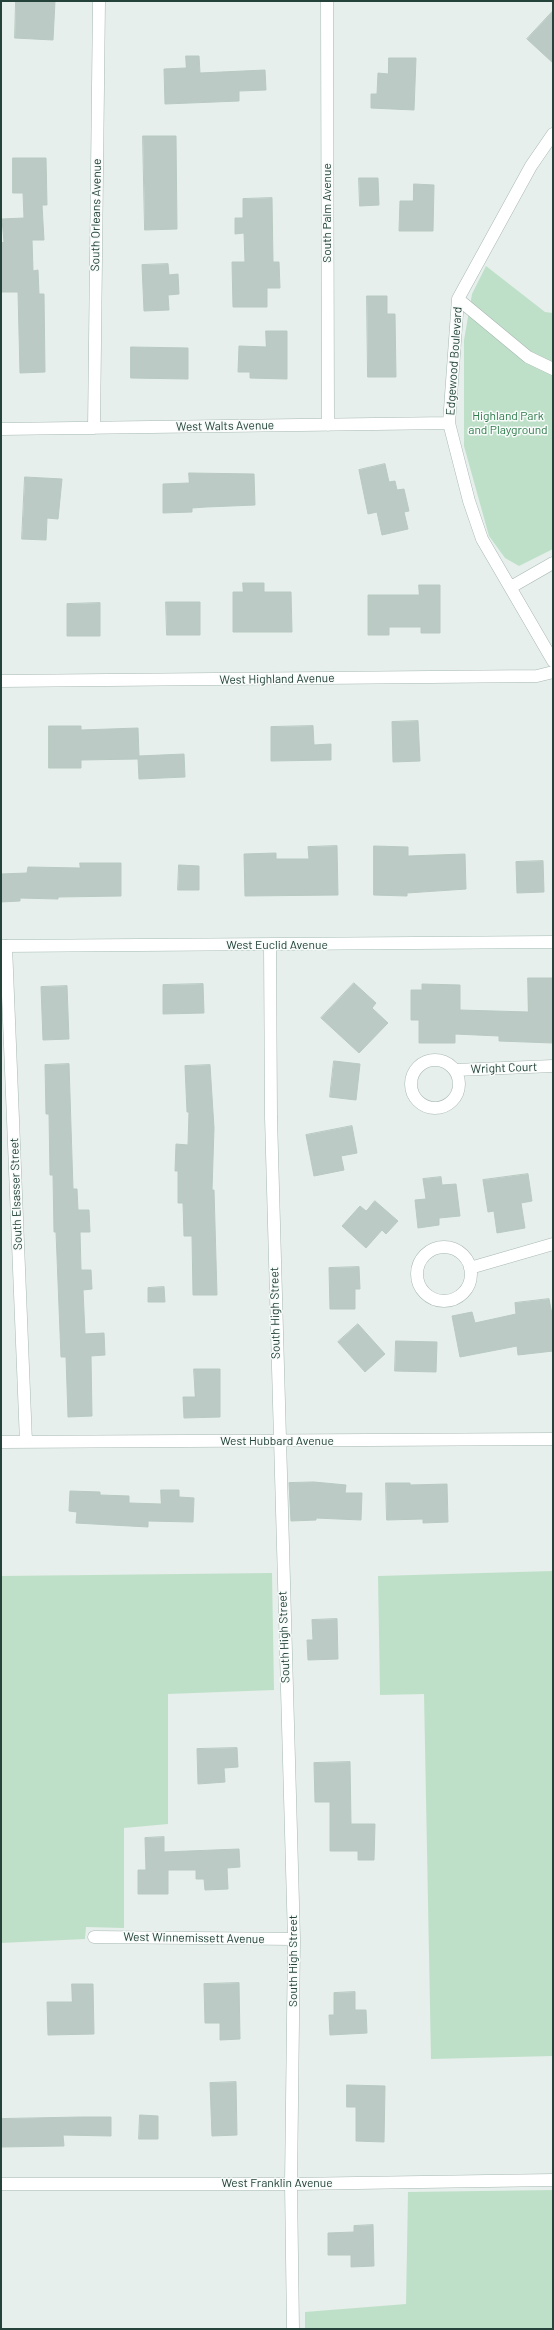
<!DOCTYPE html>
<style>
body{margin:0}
#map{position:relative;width:554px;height:2330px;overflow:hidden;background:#e6efeb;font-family:Barlow,sans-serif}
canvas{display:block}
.frame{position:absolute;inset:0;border:2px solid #24423a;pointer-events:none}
</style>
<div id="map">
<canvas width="554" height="2330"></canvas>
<div class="frame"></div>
</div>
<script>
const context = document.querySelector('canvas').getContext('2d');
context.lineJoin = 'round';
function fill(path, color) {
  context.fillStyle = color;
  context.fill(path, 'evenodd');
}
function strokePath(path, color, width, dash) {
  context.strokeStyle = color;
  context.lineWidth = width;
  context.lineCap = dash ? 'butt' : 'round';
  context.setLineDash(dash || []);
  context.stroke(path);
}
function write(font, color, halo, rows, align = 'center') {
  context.font = font + ' Barlow,sans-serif';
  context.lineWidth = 3;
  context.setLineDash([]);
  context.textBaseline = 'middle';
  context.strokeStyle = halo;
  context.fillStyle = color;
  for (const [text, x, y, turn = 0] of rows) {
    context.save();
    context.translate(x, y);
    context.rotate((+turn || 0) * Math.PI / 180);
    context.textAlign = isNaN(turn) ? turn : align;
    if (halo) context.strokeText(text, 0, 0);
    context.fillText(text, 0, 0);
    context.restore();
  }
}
fill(new Path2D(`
 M486,266L545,312L553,313V549L519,566L505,558L489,536L464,446V340L472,294Z
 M553,1571V2056L431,2059L424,1694L380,1695L378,1576Z
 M272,1573L274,1690L168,1694V1824L124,1828V1928L86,1927L85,1939L1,1943V1576Z
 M553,2190V2329H305V2312L406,2304L408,2192Z`), '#bfe0c8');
const building = new Path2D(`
 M16,1H55L53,40L15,38Z
 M553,11V63L527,39Z
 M186,56H199L200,73L265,70L266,90L239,91V101L165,104L164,69L186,68Z
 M389,58H416L414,110L371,108V94H377L378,73L388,74Z
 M143,136H176L177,229L145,230Z
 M13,158H46L47,205H42L44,240H32L33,271L38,270L39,294H44L45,372L20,373L18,292H1V243L4,242L2,219L24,218L23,193H13Z
 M359,178H378L379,205L360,206Z
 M414,184L434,185L433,231H399L400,201H413Z
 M272,198L273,262H279L280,288H267V307H233L232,262H245L244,233L235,234V218H243V199Z
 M168,264L169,275L178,274L179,294L168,295L169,310L144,311L142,265Z
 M367,296H387V314H395L396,377H368Z
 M266,331H287V379L250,378V372H238L239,346L266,347Z
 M131,347L188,348V379L131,378Z
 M385,464L389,482L395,481L397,490L404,489L409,511L404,512L408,529L382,535L377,512L368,514L359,470Z
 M189,473L254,474L255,505L206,507L192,508V512L163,513V484L189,483Z
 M25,477L62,479L58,519L47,518L46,540L22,539Z
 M243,583H264V592H291L292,632H233V592H243Z
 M419,585H440V633H421V627H389V635H368V595H419Z
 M166,602H200V635H167Z
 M100,603V636H67V604Z
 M418,721L420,761L393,762L392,722Z
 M49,726H81V730L138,728L139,756L184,754L185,777L139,779L138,759L81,760V768H49Z
 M313,726L314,745L331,744V760L271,761V727Z
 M337,846L338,895L245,896L244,854L276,853V859H309L308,847Z
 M374,846L408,847V856L465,854L466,889L407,893V896L374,895Z
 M543,861L544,892L517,893L516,862Z
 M80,863H121V896L58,897V899L20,898V901L1,902V874L27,873L28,867L80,868Z
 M179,865L199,866V890H178Z
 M528,978H553V1043L499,1041V1036L455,1034V1043H419V1020H411V990H422V984L460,985V1010L528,1012Z
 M354,983L376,1003L372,1008L388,1023L359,1053L321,1018Z
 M203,984L204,1013L163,1014V985Z
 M67,986L69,1039L43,1040L41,987Z
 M334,1061L360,1064L356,1100L330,1097Z
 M69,1064L73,1189H77L78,1210H89L90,1232H80L81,1270H91L92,1289L83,1290L85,1334L104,1333L105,1355L91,1356L92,1416L68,1417L66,1357H61L56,1232H54L53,1175H50L49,1114H46L45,1065Z
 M210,1065L214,1128L212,1190H214L217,1295H193L192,1236H184L183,1203H178V1171H175L176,1144L188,1145L189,1112H187L185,1066Z
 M352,1126L357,1153L341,1156L344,1170L314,1176L306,1135Z
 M528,1174L532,1201L521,1203L525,1228L497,1233L494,1211L488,1212L483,1180Z
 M441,1177L442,1185L456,1184L460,1216L439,1218V1225L418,1228L415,1200L426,1199L423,1179Z
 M375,1201L398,1221L386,1234L382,1230L366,1248L342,1226L360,1206L366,1211Z
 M359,1267L360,1289H355V1309H330L329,1268Z
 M164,1287L165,1302H148V1288Z
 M549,1299L553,1319V1351L518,1355L517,1346L460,1357L452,1316L472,1312L475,1323L516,1314L515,1303Z
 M358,1324L385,1354L365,1372L338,1342Z
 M396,1341L437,1342L436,1372L395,1371Z
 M194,1369H220V1417L184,1418L183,1397H195Z
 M314,1482L346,1485L345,1493H362L361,1520L316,1518V1520L291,1521L289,1483Z
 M386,1483H410V1485L447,1484L448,1522L423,1523V1519L387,1520Z
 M161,1490H179V1497L194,1498L193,1522L148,1521V1527L76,1523L77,1512L69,1511L70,1491L100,1492V1495L129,1496V1503L161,1504Z
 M337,1619L338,1659L308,1660L307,1640H313L312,1620Z
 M237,1748L238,1767L224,1768L225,1782L198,1784L197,1749Z
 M350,1762L351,1824H375L374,1860H358V1851H330V1802H315L314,1763Z
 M164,1837V1852L239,1849L240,1867L227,1868L228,1889L205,1890L204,1879H196V1870H168V1894H138V1870H146L145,1838Z
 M239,1983L240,2039L220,2040V2023H205L204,1984Z
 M72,1984H93L94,2034L48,2035L47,2002H72Z
 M355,1992V2010H366L367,2033L330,2035L329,2015H334V1993Z
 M236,2082L237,2135L212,2136L210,2083Z
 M347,2085L385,2086L384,2142L356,2141V2107H347Z
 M140,2115L158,2116V2139H139Z
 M81,2117H111V2136L63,2135L64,2146L1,2147V2119Z
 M373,2225L374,2266L351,2267V2255H328V2233L354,2232V2226Z`);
fill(building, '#bbcac4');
strokePath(building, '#b8c9c2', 1);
const street = new Path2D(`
 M327,1L328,425
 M553,134L531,166L458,299L449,423L469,501L482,539L553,661
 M458,299L528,357L553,369
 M94,428L99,1
 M1,429L449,423
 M511,587L553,563
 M1,681L537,676L553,672
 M6,946L26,1442
 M270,946L271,1117L294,1939L291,2184L293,2329
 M411 1084a24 24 0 1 1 48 0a24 24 0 1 1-48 0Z
 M455,1070L553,1066
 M417 1274a27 27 0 1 1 54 0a27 27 0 1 1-54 0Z
 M470,1268L553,1244
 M1,1442L553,1439
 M94,1937L294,1939
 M1,2184H291L553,2180`);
const secondary = new Path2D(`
 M1,946L553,942`);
strokePath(street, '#a8b8b2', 13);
strokePath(secondary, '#a4bbb3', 13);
strokePath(street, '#fff', 12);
strokePath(secondary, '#fff', 12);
write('12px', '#24423a', '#f7fbf9', [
 ["South Palm Avenue",327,213,-90],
 ["South Orleans Avenue",96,215,-89],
 ["Edgewood Boulevard",454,361,-86],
 ["West Walts Avenue",225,426,-1],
 ["West Highland Avenue",277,679,-1],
 ["West Euclid Avenue",277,945],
 ["Wright Court",504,1068,-2],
 ["South Elsasser Street",16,1194,-92],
 ["South High Street",275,1313,-91],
 ["West Hubbard Avenue",277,1441],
 ["South High Street",284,1637,-92],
 ["West Winnemissett Avenue",194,1938,1],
 ["South High Street",293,1961,-90],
 ["West Franklin Avenue",277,2183]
]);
write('12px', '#2d7a4b', '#f7fbf9', [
 ["Highland Park",508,416],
 ["and Playground",508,430]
]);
</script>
